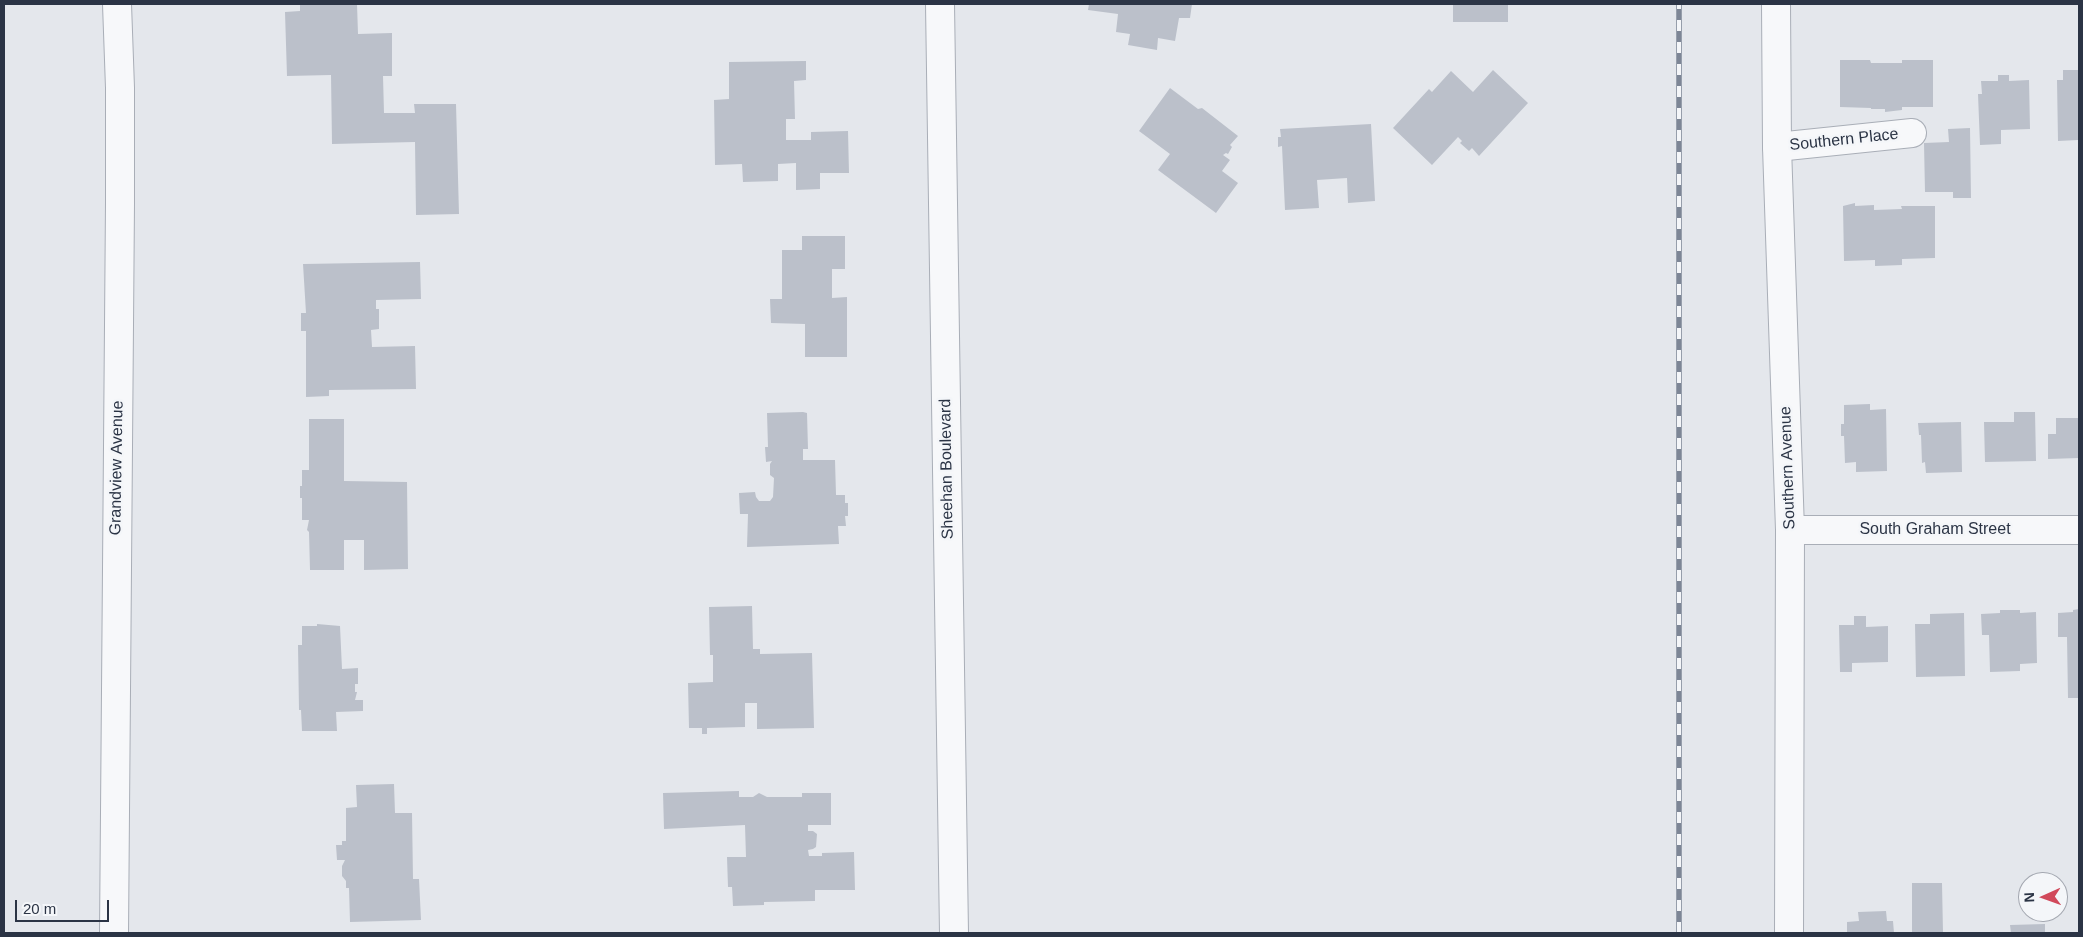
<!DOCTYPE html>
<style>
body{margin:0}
#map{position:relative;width:2083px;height:937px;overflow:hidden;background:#e4e7ec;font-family:Helvetica,sans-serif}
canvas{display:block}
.frame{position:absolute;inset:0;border:5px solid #2b3445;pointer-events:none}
.north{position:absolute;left:2018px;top:872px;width:50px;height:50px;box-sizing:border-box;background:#f4f6f9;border:1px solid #a4a8b1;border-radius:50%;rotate:268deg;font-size:14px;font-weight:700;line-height:20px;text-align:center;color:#2b3445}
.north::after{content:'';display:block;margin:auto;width:18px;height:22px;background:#d1495b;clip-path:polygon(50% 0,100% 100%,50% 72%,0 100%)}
.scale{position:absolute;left:15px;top:900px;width:94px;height:22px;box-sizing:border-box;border:2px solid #2b3445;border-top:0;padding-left:6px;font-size:15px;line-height:18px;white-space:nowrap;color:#2b3445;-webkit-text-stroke:4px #f4f6f9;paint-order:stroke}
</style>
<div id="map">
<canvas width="2083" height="937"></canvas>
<div class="frame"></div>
<div class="north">N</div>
<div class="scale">20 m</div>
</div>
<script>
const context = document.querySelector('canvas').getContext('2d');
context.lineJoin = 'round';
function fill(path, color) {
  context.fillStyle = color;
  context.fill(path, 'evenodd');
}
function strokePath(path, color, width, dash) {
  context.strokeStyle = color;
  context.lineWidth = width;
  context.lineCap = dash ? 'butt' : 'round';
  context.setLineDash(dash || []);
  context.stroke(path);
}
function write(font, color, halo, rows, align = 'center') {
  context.font = font + ' Helvetica,sans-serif';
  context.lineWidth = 5;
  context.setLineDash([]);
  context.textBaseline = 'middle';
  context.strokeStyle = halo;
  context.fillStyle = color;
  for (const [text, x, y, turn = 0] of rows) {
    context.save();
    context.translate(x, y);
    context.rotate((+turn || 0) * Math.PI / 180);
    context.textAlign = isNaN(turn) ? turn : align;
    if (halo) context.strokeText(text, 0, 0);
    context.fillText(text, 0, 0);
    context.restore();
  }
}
fill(new Path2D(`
 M300,4H357L358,34L392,33V76H383L384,113H415L414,104H456L459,214L416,215L415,142L332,144L331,75L287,76L285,12L300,11Z
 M1089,4H1192L1190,18H1179L1175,41L1158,38L1157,50L1128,45L1130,34L1116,32L1118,14L1088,10Z
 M1453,4H1508V22H1453Z
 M1840,60H1870L1871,63H1902V60H1933V107H1902V110L1885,112V109H1871V108L1840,107Z
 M806,61V80L794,81L795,119H786V140H811V132L848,131L849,173H820V189L796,190V163L778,164V181L743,182L742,164L715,165L714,100L729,99V62Z
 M1493,70L1528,103L1479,156L1472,148L1469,151L1460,143L1462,141L1458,137L1432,165L1393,128L1429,89L1432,92L1451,71L1473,92Z
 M2063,70H2079L2078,140L2058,141L2057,80H2063Z
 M1998,75H2009V81L2029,80L2030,129L2001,130V144L1980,145L1978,94H1982L1981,81H1998Z
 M1170,88L1198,109L1202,108L1238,136L1230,145L1232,147L1228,154L1226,153L1223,155L1230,160L1222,171L1238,183L1216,213L1158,170L1170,154L1139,131Z
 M1371,124L1375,201L1348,203L1347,178L1317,180L1319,208L1285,210L1282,146L1278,147V137H1281L1280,129Z
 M1970,128L1971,198H1953V192H1925L1924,143L1949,142L1948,129Z
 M1855,203V206L1874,205V210L1902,209L1901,206H1935V258L1902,259V265L1875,266V260L1844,261L1843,206Z
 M802,236H845V269H832V298L847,297V357H805V324L771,323L770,299H782V250H802Z
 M420,262L421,299L376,300V309H379V329L371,330L372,347L415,346L416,389L329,390V396L306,397V331H301V313H306L303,264Z
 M1870,404V410L1886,409L1887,471L1856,472V462L1845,463L1844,436H1841V424H1844V405Z
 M803,412L807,413L808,449H803V460H835L836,495H845V503H848V516H845L846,526H838L839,544L747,547L748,514H740L739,493L755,492L756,497L759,501H770L773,497L774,478L770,475V464L772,461L766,462L765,447H768L767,413Z
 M2014,412H2035L2036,461L1985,462L1984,422H2014Z
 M2056,418H2079V458L2048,459V434H2056Z
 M309,419H344V481L407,482L408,569L364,570V540H344V570H310L309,532L307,530L309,520H302V498H300V486H302V470H309Z
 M1961,422L1962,472L1926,473L1925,462L1922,463L1921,435H1919L1918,423Z
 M752,606L753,649H760V654L812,653L814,728L757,729V703H745V727L707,728V734H702V728H689L688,683L713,682V655H710L709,607Z
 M2079,609V698H2068L2067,637H2058V613L2073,612V610Z
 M2000,610H2020V613L2036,612L2037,663L2020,664V671L1990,672L1989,635H1982L1981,614L2000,613Z
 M1964,613L1965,676L1916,677L1915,624H1930V614Z
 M1854,616H1866V627L1888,626V662L1852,663V672H1840L1839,625H1854Z
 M317,624L340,626L342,669L358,668V684H355V692H357L355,700H363V711L336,712L337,731H302L301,710H299L298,645H302V626H317Z
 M394,784L395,813H412L413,879H419L421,920L350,922L349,888H346V881L342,876V866L345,860H337L336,845H342V841H346V808L357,807L356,785Z
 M739,791V797H753L759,793L767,797H802V793H831V825H808V831H813L817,834L816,847L813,849L808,850L809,856H822V853L854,852L855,890H815V901L764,902V905L733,906L732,887H728L727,857H746L745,825L664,829L663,793Z
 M1912,883H1942L1943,933H1912Z
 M1886,911L1887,921H1893L1894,933H1847V922L1859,921L1858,912Z
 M2045,924V933H2011L2010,925Z`), '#bbc0ca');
const minor = new Path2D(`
 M940,4L954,933
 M1777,147L1912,133
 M1790,530H2079
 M114,933L120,203V88L117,4`);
const tertiary = new Path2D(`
 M1776,4L1777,147L1790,530L1789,933`);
strokePath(minor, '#a9aeb7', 30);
strokePath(tertiary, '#a9aeb7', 30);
strokePath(minor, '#f7f8fa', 28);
strokePath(tertiary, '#f7f8fa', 28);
const rail = new Path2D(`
 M1679,933V4`);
strokePath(rail, '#7d8696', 5.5);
strokePath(rail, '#f4f6f9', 4, [11]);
write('16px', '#2b3445', '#f4f6f9', [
 ["Southern Place",1844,140,-6],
 ["Grandview Avenue",117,468,-89],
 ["Southern Avenue",1788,468,-92],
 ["Sheehan Boulevard",947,469,-91],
 ["South Graham Street",1935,530]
]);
</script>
